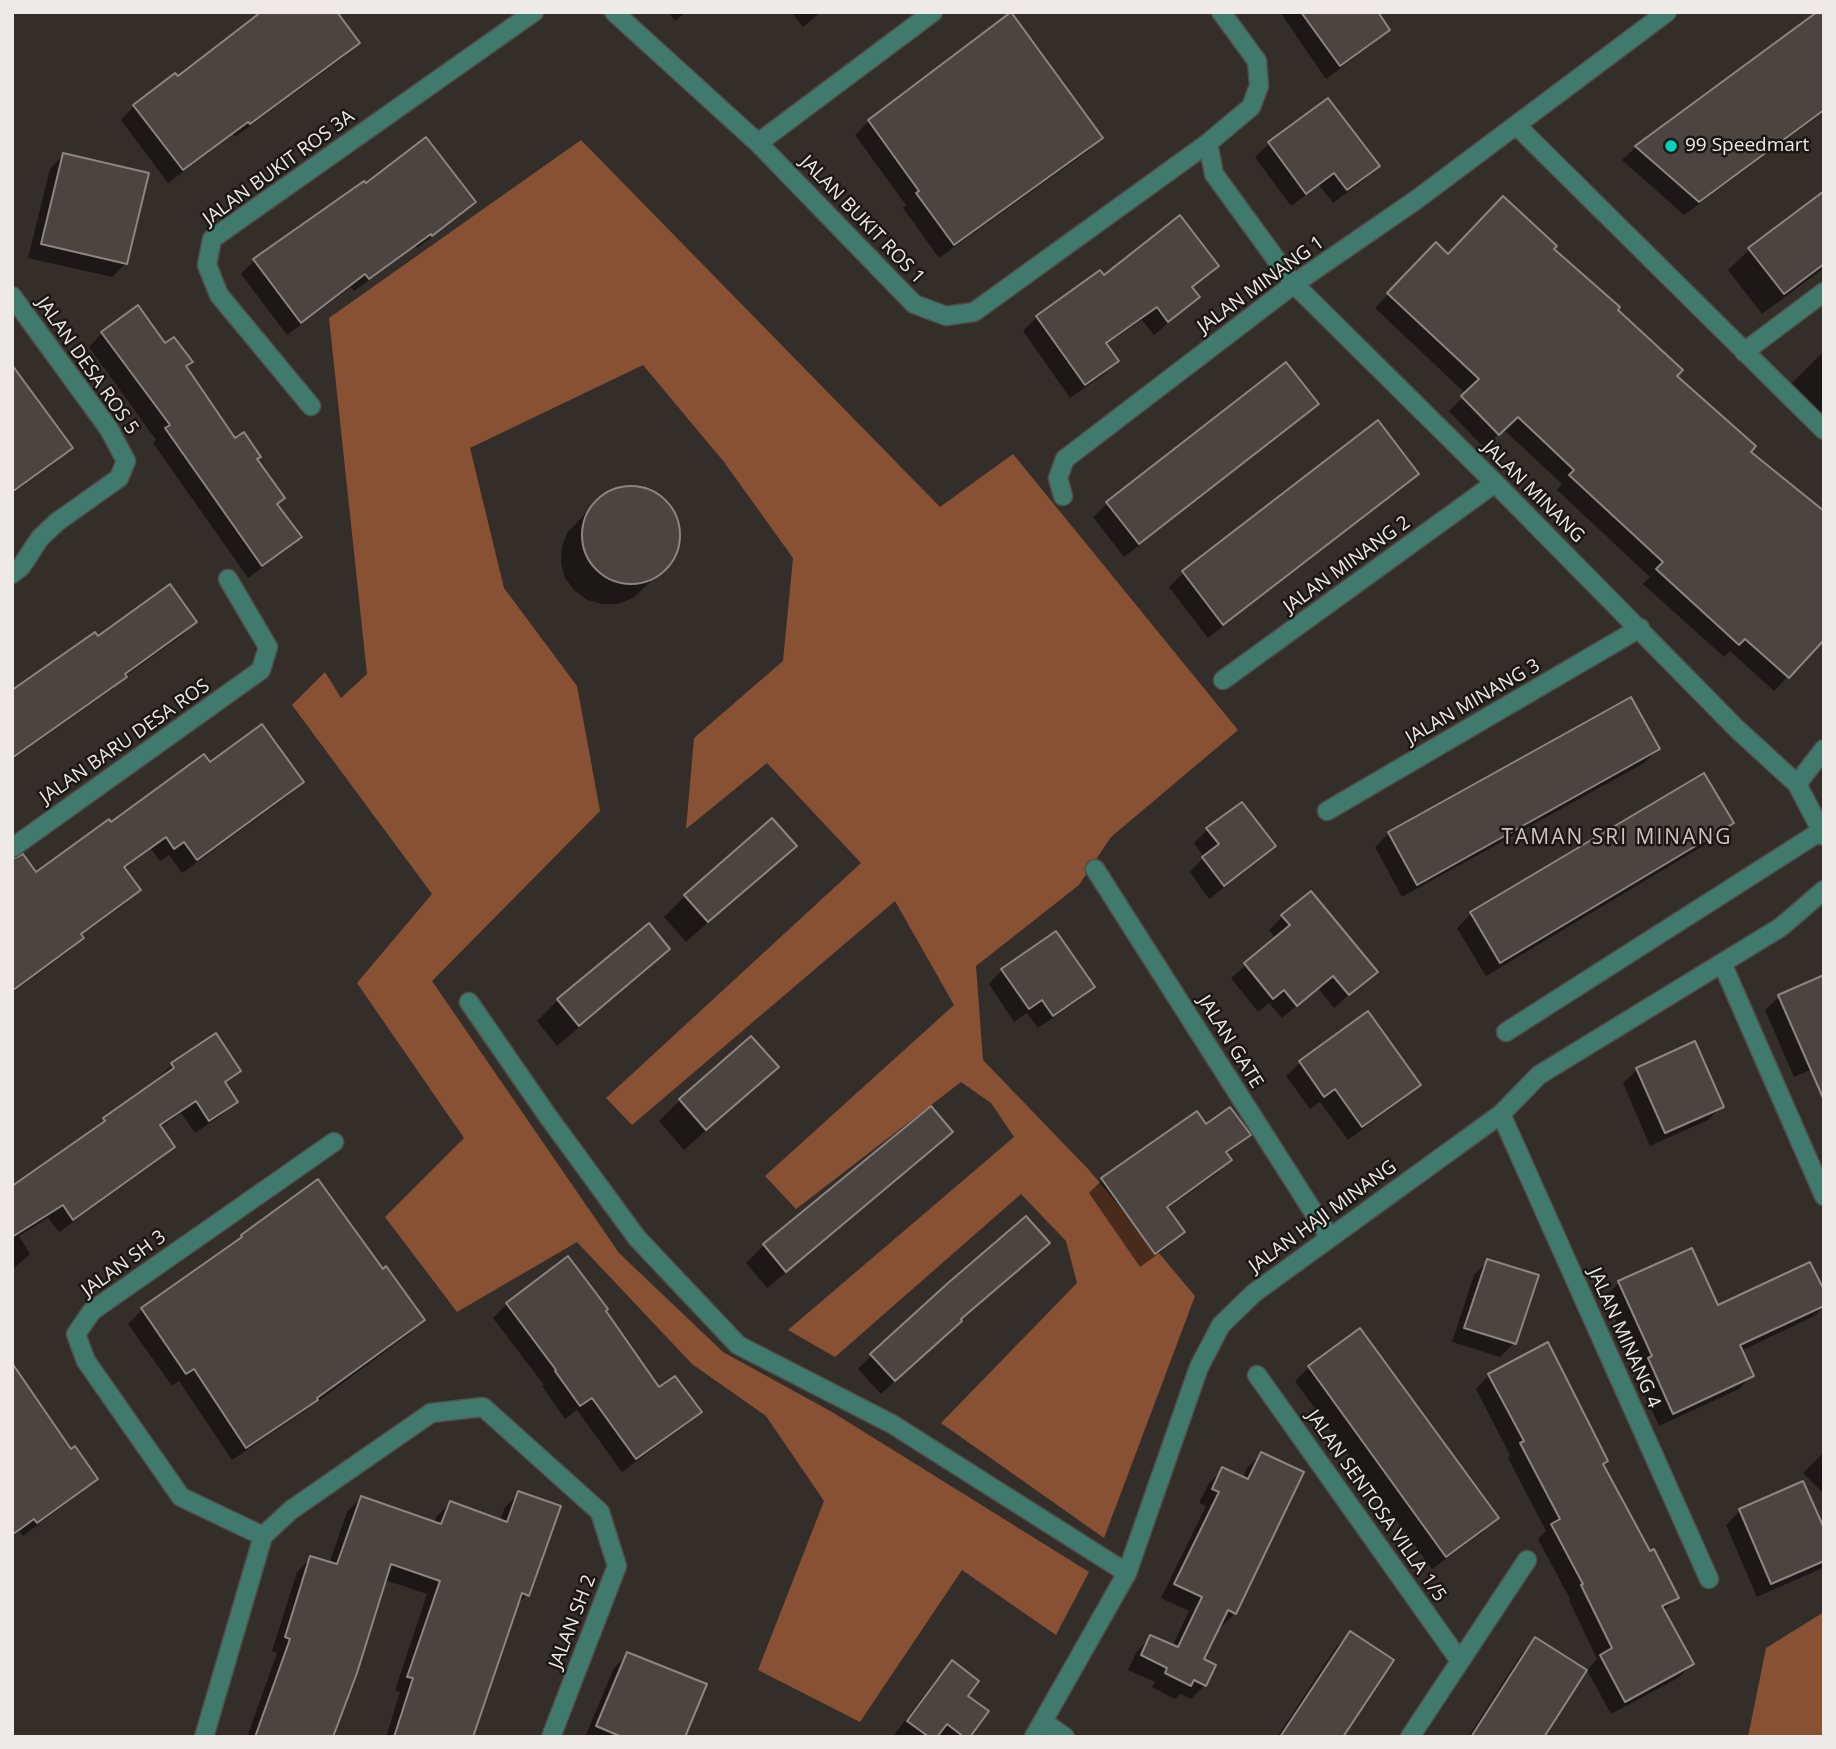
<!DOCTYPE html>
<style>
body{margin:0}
#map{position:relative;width:1836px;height:1749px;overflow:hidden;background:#342e2b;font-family:"Open Sans",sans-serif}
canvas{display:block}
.frame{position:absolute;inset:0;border:14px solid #eeeae8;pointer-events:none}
</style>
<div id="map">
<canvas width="1836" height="1749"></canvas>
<div class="frame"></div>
</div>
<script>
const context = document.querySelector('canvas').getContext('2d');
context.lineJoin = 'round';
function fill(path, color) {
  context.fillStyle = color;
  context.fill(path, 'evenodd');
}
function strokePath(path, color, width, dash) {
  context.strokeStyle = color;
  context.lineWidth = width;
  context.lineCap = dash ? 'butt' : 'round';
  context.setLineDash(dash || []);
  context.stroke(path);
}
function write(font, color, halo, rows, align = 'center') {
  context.font = font + ' "Open Sans",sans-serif';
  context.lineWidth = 5;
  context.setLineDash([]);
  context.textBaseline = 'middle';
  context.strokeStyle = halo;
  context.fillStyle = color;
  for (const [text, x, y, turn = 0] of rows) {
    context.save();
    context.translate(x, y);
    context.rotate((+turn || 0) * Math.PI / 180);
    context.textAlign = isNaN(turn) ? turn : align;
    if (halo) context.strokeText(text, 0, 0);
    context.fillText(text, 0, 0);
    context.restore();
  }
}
fill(new Path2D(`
 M581,140L940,507L1013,454L1238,730L1111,837L1079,885L976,966L983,1060L1089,1170L1195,1296L1104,1538L941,1423L1077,1283L1066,1241L1021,1194L835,1357L788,1330L1014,1137L991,1103L961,1082L796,1209L765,1176L954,1005L895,901L632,1125L606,1098L861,863L767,763L686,829L694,738L783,661L793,558L724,462L643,365L470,448L504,588L577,686L600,811L432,981L619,1253L723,1352L832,1412L1089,1572L1056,1635L962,1570L860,1722L758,1670L824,1501L766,1416L692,1364L577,1242L457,1312L385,1217L464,1138L357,983L432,894L292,705L325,672L341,698L367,674L329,318Z
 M1824,1612V1737H1748L1766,1648Z`), '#895134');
fill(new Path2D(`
 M668,12H686L675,21Z
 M791,12H821L803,27Z
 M1280,12H1375L1388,30L1374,43L1326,79Z
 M1820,12H1824V112L1684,215L1622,160L1636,147Z
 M1011,15L1101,138L1087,152L939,258L903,208L906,205L855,135L869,121Z
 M358,43L344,57L235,137L233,134L168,183L121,120L134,106L177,78Z
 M1328,100L1377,166L1364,180L1333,203L1319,185L1291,206L1255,157L1269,144Z
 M63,155L126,263L112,277L28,258L50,169Z
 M1824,193V268L1762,314L1728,270L1750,249Z
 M474,202L460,216L417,248L416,246L354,291L351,287L287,335L241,274L255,260Z
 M1436,244L1448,256L1552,249L1615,310L1674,376L1749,452L1824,638L1774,691L1730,651L1724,657L1643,584L1650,577L1557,490L1562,484L1503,429L1484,448L1449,411L1466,394L1375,308Z
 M1217,266L1191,289L1198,297L1154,335L1142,320L1105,345L1117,361L1103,375L1070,398L1023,331L1037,317Z
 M102,333L165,346L190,362L185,367L235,440L255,460L283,498L276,505L299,537L285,551L248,578L153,443L156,440L89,347Z
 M1824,351V429L1787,388Z
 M1286,364L1317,404L1303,417L1124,557L1093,517L1107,504Z
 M12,368L70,448L56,462L12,494Z
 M1378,423L1417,474L1403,487L1208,638L1169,587L1183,573Z
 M629,487L645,489L659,496L670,506L677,521L678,536L675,552L667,566L633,598L618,604H602L587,600L574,590L565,578L561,563L562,547L567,533L600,498L613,490Z
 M195,622L181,636L123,678L111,690L12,760V693L97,639Z
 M1658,749L1644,763L1402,897L1375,847L1389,833Z
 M210,765L302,782L288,796L182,873L169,855L160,861L151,849L124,869L139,890L125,904L80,936L82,938L68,952L12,993V864L36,875L111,825Z
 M1703,775L1732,823L1718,837L1486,976L1457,928L1471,914Z
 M1207,830L1274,846L1260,860L1209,899L1190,872L1204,857L1194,843Z
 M794,846L686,942L664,917L685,896Z
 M1283,916L1376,971L1334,1008L1318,988L1282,1018L1269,1003L1258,1012L1231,978L1276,939L1269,930Z
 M648,926L668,949L647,970L557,1046L537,1021L558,1000Z
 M1002,970L1093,986L1079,1000L1038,1028L1027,1013L1014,1022L989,984Z
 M1779,997L1824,1064L1794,1077L1765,1010Z
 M1367,1014L1419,1085L1405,1098L1348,1140L1320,1102L1310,1109L1286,1076L1300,1063Z
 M215,1036L239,1071L225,1085L236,1102L222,1115L195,1133L181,1113L160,1128L172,1146L159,1160L59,1232L48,1218L19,1236L30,1254L12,1270V1188L159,1080L158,1078L172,1065Z
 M1695,1044L1722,1106L1708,1120L1650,1146L1623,1083L1637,1070Z
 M776,1067L684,1150L659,1121L680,1100Z
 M931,1109L950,1132L933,1150L767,1288L746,1263L764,1245Z
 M1206,1126L1248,1135L1226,1155L1230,1160L1216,1174L1167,1209L1183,1232L1169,1246L1140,1267L1089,1193L1102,1180Z
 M242,1236L383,1271L423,1320L409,1334L302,1413L232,1460L179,1381L172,1386L128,1324L142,1310L233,1245Z
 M1047,1243L959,1320L881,1394L858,1369L872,1355Z
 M568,1258L659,1390L699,1412L686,1425L622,1472L577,1410L565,1419L542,1386L544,1385L493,1318L507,1304Z
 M1488,1261L1514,1343L1500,1357L1452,1342L1474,1275Z
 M1619,1283L1717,1308L1824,1294V1306L1814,1316L1741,1351L1752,1375L1739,1389L1659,1426L1635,1373L1638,1370L1605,1296Z
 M1360,1330L1497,1518L1483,1532L1432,1569L1295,1381L1309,1367Z
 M12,1367L71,1451L96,1479L82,1492L23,1536L20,1532L12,1537Z
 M1489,1375L1602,1465L1649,1553L1676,1598L1663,1611L1692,1664L1678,1678L1611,1714L1587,1670L1597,1659L1569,1600L1570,1599L1538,1539L1546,1531L1508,1458L1510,1455L1476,1389Z
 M1824,1452V1494L1803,1473Z
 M1261,1454L1235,1613L1221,1627L1218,1626L1202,1660L1205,1685L1191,1699L1180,1694L1175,1699L1152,1687L1155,1682L1128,1670L1137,1651L1151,1637L1172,1647L1189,1611L1161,1598L1206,1506L1199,1503L1209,1483L1223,1469L1242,1479L1247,1468Z
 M1802,1483L1824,1532V1565L1820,1569L1757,1597L1726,1525L1740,1511Z
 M519,1493L527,1595L515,1606L472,1735L478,1737H386L400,1692L395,1690L427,1594L385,1580L332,1737H247L277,1653L272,1651L297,1572L311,1558L329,1564L347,1512L361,1498L434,1523L436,1517L450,1503L500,1521L505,1507Z
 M1350,1633L1341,1737H1277L1336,1647Z
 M1535,1639L1542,1737H1468L1522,1653Z
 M628,1654L682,1737H585L614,1668Z
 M952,1663L966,1696L968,1737L894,1735L938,1677Z`), '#0007');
const building = new Path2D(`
 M261,12H337L360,43L250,124L248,122L183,170L133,105L175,73L178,76Z
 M1011,12L1103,138L954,245L916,193L919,191L868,120Z
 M1301,12H1378L1390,30L1340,66Z
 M1817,12H1824V110L1699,202L1635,146Z
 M1328,98L1380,166L1347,190L1334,173L1306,194L1268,142Z
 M426,137L476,202L432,236L431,234L369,279L365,274L301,323L253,259L364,181L366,183Z
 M63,153L149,173L127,264L41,244Z
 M1824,191V264L1784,294L1748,248Z
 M1503,196L1557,246L1554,249L1620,307L1618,310L1683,370L1677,376L1756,446L1751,452L1824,511V640L1789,678L1745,639L1739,645L1656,569L1663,562L1569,475L1574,470L1518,417L1499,435L1461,396L1479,379L1387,293L1436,242L1448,254Z
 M1180,215L1219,266L1192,287L1200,297L1168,322L1157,307L1106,343L1119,361L1085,385L1036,316L1100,270L1104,275Z
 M138,305L165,343L174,337L193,362L186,366L235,438L244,432L261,457L257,459L285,498L277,504L302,537L262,566L165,428L170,425L101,332Z
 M1286,362L1319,404L1139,544L1106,502Z
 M12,365L73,448L12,492Z
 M1378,420L1419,474L1223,625L1182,571Z
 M582 535a49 49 0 1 1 98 0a49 49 0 1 1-98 0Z
 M170,584L197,622L125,674L127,677L12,758V690L95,632L98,636Z
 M1631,697L1660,749L1417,885L1388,832Z
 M262,724L304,782L197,860L184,842L174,849L166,837L124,867L141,890L81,934L84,938L12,991V859L23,854L36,872L109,819L111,822L204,754L210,762Z
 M1704,773L1734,823L1500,963L1470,912Z
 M1242,802L1276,846L1224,886L1202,857L1219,844L1206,828Z
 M772,818L797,846L708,922L684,895Z
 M1311,891L1378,972L1349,995L1333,976L1297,1006L1284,990L1273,999L1244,963L1290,925L1281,915Z
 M649,923L670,949L579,1026L557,999Z
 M1056,931L1095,987L1053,1016L1042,1000L1029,1009L1001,969Z
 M1824,975V1100L1778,995Z
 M1368,1011L1421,1085L1362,1127L1335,1089L1324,1097L1299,1061Z
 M216,1033L241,1071L225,1082L238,1102L209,1121L196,1101L160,1125L175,1147L73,1220L63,1205L12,1237V1186L105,1121L103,1118L174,1068L171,1063Z
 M751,1036L779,1067L706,1130L679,1099Z
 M1695,1041L1724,1107L1665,1133L1636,1068Z
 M931,1106L953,1132L786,1272L763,1244Z
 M1230,1107L1251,1135L1226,1152L1232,1160L1167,1207L1185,1232L1155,1254L1101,1178L1197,1111L1206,1124Z
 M318,1179L383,1269L386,1266L425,1320L317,1398L318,1400L246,1448L194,1369L186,1374L141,1308L242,1237L241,1235Z
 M1026,1216L1050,1243L961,1319L962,1321L895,1381L870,1354L948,1283Z
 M1692,1248L1718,1305L1810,1262L1824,1290V1306L1740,1345L1754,1376L1673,1414L1648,1358L1652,1356L1618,1281Z
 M568,1256L608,1309L606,1311L659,1387L675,1376L702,1412L636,1459L592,1398L580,1406L555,1371L556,1370L506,1303Z
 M1487,1259L1539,1275L1516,1344L1464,1328Z
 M1360,1328L1499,1518L1446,1557L1308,1366Z
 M1548,1342L1608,1461L1603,1464L1650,1551L1654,1549L1679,1598L1662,1606L1694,1664L1625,1702L1600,1655L1612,1648L1581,1585L1583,1584L1551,1524L1560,1519L1520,1443L1524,1441L1488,1374Z
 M12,1363L71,1449L75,1446L98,1479L37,1523L34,1519L12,1535Z
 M1261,1452L1304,1472L1236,1614L1228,1610L1204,1659L1216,1665L1206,1686L1194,1680L1191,1686L1165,1673L1167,1668L1141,1655L1150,1635L1178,1647L1202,1597L1174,1584L1219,1492L1212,1489L1222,1467L1248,1479Z
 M1803,1481L1824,1528V1561L1771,1584L1739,1509Z
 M518,1491L561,1506L529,1596L522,1593L473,1737H394L413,1678L407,1677L440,1581L391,1564L357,1673L333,1737H255L290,1639L285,1637L310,1556L337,1564L361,1496L441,1524L450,1501L507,1522Z
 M1350,1631L1394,1660L1343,1737H1280Z
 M1535,1637L1587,1670L1557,1717L1544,1737H1471Z
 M627,1652L707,1684L685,1737H622L596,1726Z
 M952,1660L979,1681L968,1696L989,1711L970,1737H964L947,1724L937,1737H929L907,1721Z`);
fill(building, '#4b4440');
strokePath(building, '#8d8581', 2);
const minor = new Path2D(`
 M614,12L758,143L914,304L946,316L974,312L1208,143L1251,107L1259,86L1257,61L1221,12
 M1516,125L1824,430
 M758,143L933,12
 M1208,143L1214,174L1294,284L1495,483L1737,729L1797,784L1824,836
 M12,296L109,429L126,461L119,478L57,522L40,538L21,567L12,574
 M1744,352L1824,292
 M311,406L219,295L207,265L212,239L534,12
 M1063,496L1058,478L1065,459L1294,284L1416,200L1667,12
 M1223,680L1495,483
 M1797,784L1824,749
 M1327,811L1640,628
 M12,848L261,670L268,647L228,579
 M1095,869L1330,1238
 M1722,963L1824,1196
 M469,1002L547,1115L637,1238L738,1345L892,1424L1127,1573
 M1506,1032L1821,831
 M1501,1114L1709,1579
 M1257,1375L1460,1661
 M263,1536L291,1510L431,1413L483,1407L600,1512L617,1566L551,1737
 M263,1536L181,1497L86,1361L76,1334L92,1311L334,1142
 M1044,1722L1065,1737
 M204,1737L263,1536
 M1034,1737L1127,1573L1199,1367L1221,1325L1254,1293L1501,1114L1539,1075L1781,927L1824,890
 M1410,1737L1527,1560`);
strokePath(minor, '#524c49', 21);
strokePath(minor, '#3f7a6d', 18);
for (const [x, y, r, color] of [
 [1671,146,7,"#00d5b7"]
]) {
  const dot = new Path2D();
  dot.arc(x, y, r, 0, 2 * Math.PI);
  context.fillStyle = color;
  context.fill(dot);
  strokePath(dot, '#1a1715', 2.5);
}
write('19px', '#eeeae8', '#1a1715', [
 ["99 Speedmart",1685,146]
], 'left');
write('19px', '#eeeae8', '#1a1715', [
 ["JALAN BUKIT ROS 3A",279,168,-36],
 ["JALAN BUKIT ROS 1",862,220,46],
 ["JALAN MINANG 1",1261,285,-36],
 ["JALAN DESA ROS 5",87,366,55],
 ["JALAN MINANG",1533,492,45],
 ["JALAN MINANG 2",1347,565,-36],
 ["JALAN MINANG 3",1473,702,-30],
 ["JALAN BARU DESA ROS",125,742,-35],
 ["JALAN GATE",1230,1042,58],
 ["JALAN HAJI MINANG",1323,1217,-36],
 ["JALAN SH 3",124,1264,-36],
 ["JALAN MINANG 4",1624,1338,66],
 ["JALAN SENTOSA VILLA 1/5",1376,1506,55],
 ["JALAN SH 2",573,1622,-69]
]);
context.letterSpacing = '2px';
write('21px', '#cdc5c0', '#1a1715', [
 ["TAMAN SRI MINANG",1617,838]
]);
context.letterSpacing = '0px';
</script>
